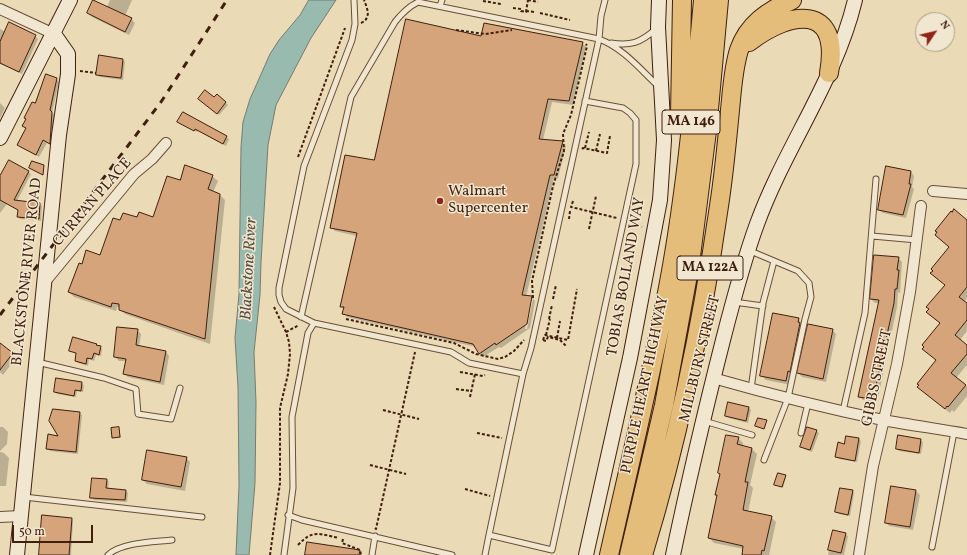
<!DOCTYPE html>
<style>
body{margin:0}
#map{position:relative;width:967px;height:555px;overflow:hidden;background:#eadab6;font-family:Vollkorn,serif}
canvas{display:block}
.north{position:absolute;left:915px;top:12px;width:40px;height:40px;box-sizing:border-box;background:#f1e7d0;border:1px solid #aa9782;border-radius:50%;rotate:55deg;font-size:11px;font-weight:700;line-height:16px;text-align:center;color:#401f0e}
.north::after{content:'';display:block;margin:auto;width:14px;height:18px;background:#8f2418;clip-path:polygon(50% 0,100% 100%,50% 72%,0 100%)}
.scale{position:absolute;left:12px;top:525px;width:81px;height:18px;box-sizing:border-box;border:2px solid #401f0e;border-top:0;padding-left:5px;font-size:12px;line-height:14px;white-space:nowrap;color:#401f0e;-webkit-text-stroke:3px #f1e7d0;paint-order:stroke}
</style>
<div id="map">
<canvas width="967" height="555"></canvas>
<div class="north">N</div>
<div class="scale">50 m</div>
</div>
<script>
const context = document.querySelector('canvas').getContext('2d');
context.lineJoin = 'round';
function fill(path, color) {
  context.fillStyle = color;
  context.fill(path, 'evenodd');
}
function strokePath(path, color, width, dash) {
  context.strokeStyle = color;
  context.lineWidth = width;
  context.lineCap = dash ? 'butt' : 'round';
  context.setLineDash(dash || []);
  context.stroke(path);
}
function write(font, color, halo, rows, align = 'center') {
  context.font = font + ' Vollkorn,serif';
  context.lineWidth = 3;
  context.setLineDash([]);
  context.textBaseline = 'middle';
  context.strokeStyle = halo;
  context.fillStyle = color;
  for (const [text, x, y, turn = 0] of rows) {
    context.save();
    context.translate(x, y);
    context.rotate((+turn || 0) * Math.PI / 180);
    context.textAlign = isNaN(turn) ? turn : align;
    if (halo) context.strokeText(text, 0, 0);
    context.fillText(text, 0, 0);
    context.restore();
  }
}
const water = new Path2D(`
 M309,0H336L311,38L276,105L268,145L261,262L260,295L254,352L256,402L255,483L249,555H236L239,485L238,387L235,338L239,294L241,147L243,122L250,99L270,54L279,40L300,15Z`);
fill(water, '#98baaf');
strokePath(water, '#757c6f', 1);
fill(new Path2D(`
 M110,0H132L125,16L131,19L135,23L129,35L92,17L88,13L107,7Z
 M0,29L6,32L35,36L38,39L22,74L0,64Z
 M481,37L582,43L586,47L573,105L552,102L543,140L562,142L566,146L558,178H554L526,297H532L535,301L530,328L501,348L499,347L483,357L476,347L347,317L344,313L345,310L341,306L357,236L335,231L331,227L374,162ZM531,299H533L527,329H525Z
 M123,60L125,62L123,80L100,77L97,75Z
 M56,79L59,82L52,113L55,116L52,146L47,143L39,157L22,148L18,145L27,129L23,126L26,119L25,118Z
 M217,95L228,105L219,115L202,101L214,99Z
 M0,103L5,108L0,118Z
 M181,124L226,137L229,139L226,146L198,131L197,132Z
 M10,161L31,174L17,201L40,204L42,206L41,221L20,219L18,216L19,211L7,204L0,213V180Z
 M911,172L914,176L912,187L914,189L906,218L883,213L879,210Z
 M212,176L218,181L213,192L220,195L225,200L210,344L125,314L120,309V308L117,307L116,311L74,297L69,292L82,265L101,257L121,221L154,218Z
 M967,221V298L964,302L967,304V331L960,340L967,346V365L956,378L967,387V396L954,412L952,410L950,413L924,392L937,361L929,354L941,323L950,247Z
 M898,258L902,262L900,293L898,292L897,307L877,403L863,400L859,396L879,303H875L871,299Z
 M798,319L803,324L791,385L766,380L761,375Z
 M137,330L141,334L139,347L166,352L169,356L164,385L128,377L124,374L126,361H119L115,357Z
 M832,330L836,334L826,382L802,377L798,373Z
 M0,344L16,358L3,375L0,372Z
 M96,344L102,349L101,356L96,355L94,361L89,359L88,366L78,363L76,361L77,354L71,351Z
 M57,379L82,383L84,386L83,392L77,391L76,397L57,394L55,392Z
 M749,408L751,410L748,423L729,418L726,416Z
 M79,413L82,415L78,454L50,451L48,449L60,437Z
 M766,421L765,429L756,426Z
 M0,427H3L8,432L7,444L0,451Z
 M119,428L121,438H114L113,437Z
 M816,431L819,433L812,452L804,449L802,447Z
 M899,436L921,440L923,443L921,454L899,451L897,448Z
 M738,438L743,443V447L752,449L757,454L750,485L753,488L748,512L771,517L776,522L769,555H743L744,549L714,543L709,538Z
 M859,439L861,441L857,462L839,459L836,457L845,445Z
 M0,452L4,453L9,458L6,486H0Z
 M186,458L190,462L185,491L147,484L143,480Z
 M778,474L786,477L783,488L776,485Z
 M107,480L109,482L108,489L126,491L128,493L127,502L94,500L91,497Z
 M852,491L854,493L850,516L839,514L836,512Z
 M916,491L920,495L913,530L889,526L886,522Z
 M71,519L73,521L71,555H40Z
 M833,531L845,534L848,536L844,555H828Z`), '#0003');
const building = new Path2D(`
 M93,0L132,18L125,32L87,13Z
 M406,19L481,36L484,23L583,42L569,101L548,99L539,139L563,141L554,175H550L522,295L532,296L527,324L496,345L495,343L479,354L473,344L342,314L344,307H340L357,233L330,228L345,155L374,160Z
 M9,22L36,35L19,72L0,63V42Z
 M99,55L123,59L121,78L96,75Z
 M46,74L57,78L50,110L52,112L50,144L43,140L36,155L17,145L26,128L22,126L26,119L24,118L32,102L35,103Z
 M205,90L214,97L217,94L226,102L217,114L198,99Z
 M183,112L227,136L223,144L195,129L194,131L177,122Z
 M9,160L29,171L14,200L40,203L39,219L17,217L18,210L0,200V176Z
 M32,161L44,165L43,175L29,168Z
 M185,165L213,175L208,189L220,194L205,339L119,310V304L112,303L111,307L68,292L79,263L82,264L86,250L100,255L113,218L120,220L123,213L137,217L139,212L153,217L167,176L180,180Z
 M886,166L911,171L909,184H911L903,215L878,210Z
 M954,209L967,220V287L959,297L967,303V320L955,335L967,345V354L951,373L966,385L948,407L947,406L945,409L917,387L919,385L917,384L936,360L922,349L924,347L922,345L940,323L926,312L929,309L926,307L945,285L930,273L933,271L931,269L949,247L935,235L937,232L935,231L951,211L952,212Z
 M874,255L899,257L897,270H899L897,289H895L894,303L873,399L858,397L879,300L870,299Z
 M773,313L799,318L798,322L800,323L790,372L788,371L786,381L760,376Z
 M808,324L833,329L823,379L797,373Z
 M117,327L138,329L136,345L166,351L160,382L123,374L126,359L114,357Z
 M73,337L97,344L96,345L101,346L99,355L94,353L92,359L87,358L86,364L75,361L76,353L69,351Z
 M0,343L13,353L0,370Z
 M56,378L82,382L81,391L75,390L74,396L54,392Z
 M728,402L749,407L746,421L725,416Z
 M53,409L80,412L76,452L46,449L48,434L58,436L49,421Z
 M758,418L767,420L764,429L755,426Z
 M119,427L120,437L112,438L111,428Z
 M807,427L817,430L810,450L800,447Z
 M726,435L739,437L737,444L752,448L745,482H748L743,510L772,516L764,551L762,550L761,555H742L743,546L708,538L717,495H715L720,474L718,473Z
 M898,435L921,439L919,453L896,449Z
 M846,436L859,438L855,461L835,457L838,442L844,444Z
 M147,450L187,457L181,487L142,480Z
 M778,473L786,475L782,487L774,485Z
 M92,478L107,479L106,488L126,490L125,500L90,498Z
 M891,486L916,490L910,527L885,523Z
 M840,488L853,490L848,515L835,512Z
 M42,515L72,518L69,555H39Z
 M833,530L846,533L841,553L828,550Z
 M307,542L360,550L359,555H305Z`);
fill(building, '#d6a47a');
strokePath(building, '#401f0e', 1);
const lane = new Path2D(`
 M354,0L355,24L352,40L304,166L279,288V295L281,302L286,309L314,323L451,352L469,363L523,374L531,348L599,39L601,16L605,0
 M440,6L442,0
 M611,43C631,46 640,43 656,29
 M872,236L917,240
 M748,250L798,271L809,283L811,297L805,319L788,398L764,460
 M734,302L763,306
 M301,317L351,97L395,22C402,13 408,7 418,2L599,39C623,48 640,69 658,86
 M37,362L104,378L136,389L138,414L171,419L180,388
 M751,389L763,303L774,261
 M843,411L865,313L876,179
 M704,421L752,435
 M801,433L808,403
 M24,497L202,517
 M288,515L302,520L452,555
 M489,535L523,374
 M932,547L954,432
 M108,555C121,542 155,542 172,540
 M284,555L293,488L292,417L308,333L314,323
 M372,555L375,536
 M485,555L489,535L552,550L636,164V120L630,113L623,108L585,101`);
const street = new Path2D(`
 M0,9L54,34
 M933,191L967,194
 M44,283L134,174L152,159L166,143
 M713,378C769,394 825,408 883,420C910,425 939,429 967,434
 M0,517L21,516
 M859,555L873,466L897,364L910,292L921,206`);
const secondary = new Path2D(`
 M0,138L70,0
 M17,555L59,135L68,74V54L54,34
 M586,555L630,358L660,200L664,140L658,27L659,0
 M673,555C688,483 705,411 723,340C733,301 743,262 757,224C785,147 836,80 855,0`);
const highway = new Path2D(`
 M749,42C791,10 841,3 829,73
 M680,115L682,0
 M609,555C628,471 648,388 665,303C685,204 694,101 703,0
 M629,555L664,405L690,264L707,131L719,0
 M643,555C678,441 702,324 719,206C724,174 727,142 730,110C732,91 733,69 739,50C748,24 768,11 792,0`);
strokePath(lane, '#6a4e38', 7);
strokePath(street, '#6a4e38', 12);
strokePath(secondary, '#401f0e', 16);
strokePath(highway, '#401f0e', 20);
strokePath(new Path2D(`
 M528,0L538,2
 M483,1L501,4
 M513,8L521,9V11L526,12L528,0
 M526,11L535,12
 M540,13L570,20
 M361,23C372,18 367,8 364,0
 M456,30L485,34L512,30
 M80,71L96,73
 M585,148L589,132
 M582,149L583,148L607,153L610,136
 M596,151L600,134
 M298,157L345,28
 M573,201L571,207L617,218
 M569,219L570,211
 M633,222L642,227
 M589,229L596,196
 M533,298L532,281L553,186L564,151L563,134L571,115L587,46L586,44
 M553,299L556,285
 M346,319L454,343L476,354L498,359L505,357L514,351L524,340
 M549,319L552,305
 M286,332L299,325
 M546,335L550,319
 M557,338L560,321
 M543,340L545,335L568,340L577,289
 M543,340L546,341L548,337L560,340L566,346
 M460,372L483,376L485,375
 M456,389L471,391
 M470,397L475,374
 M383,410L419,419
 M477,433L502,438
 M370,465L406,474
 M465,489L490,496
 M375,528L376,529L415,352
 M343,539L342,543L360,550L361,555
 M298,545C313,529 319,534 339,538
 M270,555L280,483V408L288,374L290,354L289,342L286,332L274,307`), '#401f0e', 2, [3, 2]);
strokePath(lane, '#f1e7d0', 5);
strokePath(street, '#f1e7d0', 10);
strokePath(secondary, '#f1e7d0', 14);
strokePath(highway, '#e5bd7b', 18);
strokePath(new Path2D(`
 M0,315L161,102L227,0`), '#401f0e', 3, [7, 7]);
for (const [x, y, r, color] of [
 [440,201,4,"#8f2418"]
]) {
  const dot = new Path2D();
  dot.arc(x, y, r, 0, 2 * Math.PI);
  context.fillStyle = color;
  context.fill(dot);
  strokePath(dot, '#f1e7d0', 1.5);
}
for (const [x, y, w] of [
 [691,122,58],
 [710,268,66]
]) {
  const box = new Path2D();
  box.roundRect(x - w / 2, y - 12, w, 24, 3);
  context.fillStyle = '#f1e7d0';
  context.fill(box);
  strokePath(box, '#401f0e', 1);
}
write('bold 14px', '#401f0e', null, [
 ["MA 146",691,122],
 ["MA 122A",710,268]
]);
write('15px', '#401f0e', '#f1e7d0', [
 ["Walmart",448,192],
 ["Supercenter",448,209]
], 'left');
write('15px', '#401f0e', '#f1e7d0', [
 ["CURRAN PLACE",93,203,-49],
 ["BLACKSTONE RIVER ROAD",28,272,-84],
 ["TOBIAS BOLLAND WAY",627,277,-80],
 ["MILLBURY STREET",701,359,-76],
 ["GIBBS STREET",878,378,-78],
 ["PURPLE HEART HIGHWAY",646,385,-78]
]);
write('italic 16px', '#5a4e3e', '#f1e7d0', [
 ["Blackstone River",250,269,-87]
]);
</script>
